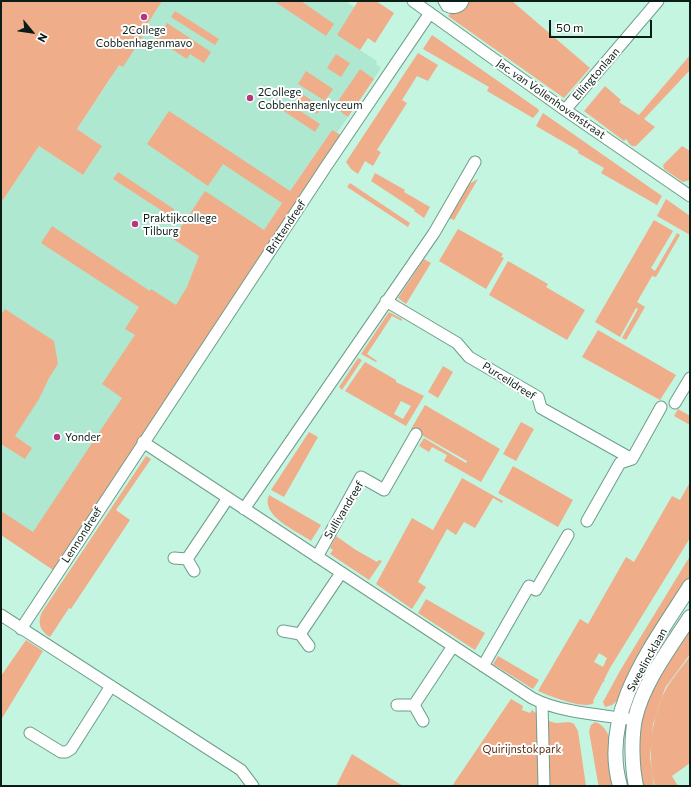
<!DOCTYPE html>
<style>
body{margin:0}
#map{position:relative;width:691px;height:787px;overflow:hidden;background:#c3f5e1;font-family:Commissioner,sans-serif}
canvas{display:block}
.frame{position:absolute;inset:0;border:2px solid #0a1d17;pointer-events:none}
.north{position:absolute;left:12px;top:12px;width:40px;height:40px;-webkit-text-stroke:3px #fff;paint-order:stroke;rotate:119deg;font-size:11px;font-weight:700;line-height:16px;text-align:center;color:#0a1d17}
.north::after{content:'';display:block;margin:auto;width:14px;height:18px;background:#0a1d17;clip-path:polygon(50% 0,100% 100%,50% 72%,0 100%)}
.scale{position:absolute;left:549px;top:20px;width:103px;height:18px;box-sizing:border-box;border:2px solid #0a1d17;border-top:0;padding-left:5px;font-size:12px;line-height:14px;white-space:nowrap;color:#0a1d17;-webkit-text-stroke:3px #fff;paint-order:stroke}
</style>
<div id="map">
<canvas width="691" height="787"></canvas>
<div class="frame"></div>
<div class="north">N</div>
<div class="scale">50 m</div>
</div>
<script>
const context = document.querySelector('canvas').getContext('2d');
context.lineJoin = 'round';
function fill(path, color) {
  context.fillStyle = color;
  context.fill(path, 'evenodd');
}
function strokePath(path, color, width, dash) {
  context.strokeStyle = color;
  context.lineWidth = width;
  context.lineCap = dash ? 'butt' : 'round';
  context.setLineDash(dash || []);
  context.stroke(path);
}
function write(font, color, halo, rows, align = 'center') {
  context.font = font + ' Commissioner,sans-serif';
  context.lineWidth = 4;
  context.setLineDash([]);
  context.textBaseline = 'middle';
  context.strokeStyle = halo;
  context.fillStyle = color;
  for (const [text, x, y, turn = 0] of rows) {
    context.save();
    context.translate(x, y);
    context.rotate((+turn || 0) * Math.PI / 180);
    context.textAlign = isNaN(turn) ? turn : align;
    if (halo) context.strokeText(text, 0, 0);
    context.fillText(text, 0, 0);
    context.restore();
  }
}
fill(new Path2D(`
 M101,1H345L360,11V50L377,61L376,64L381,68L337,133L332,130L285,198L178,363L42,548L1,520V203L39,146L83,175L102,146L77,129L111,78Z`), '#afe8d1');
fill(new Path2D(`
 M1,1H162L144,29L146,31L123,67L119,65L77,129L102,146L83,175L39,146L1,203Z
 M274,1H301L334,24L326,36Z
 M358,1H376L394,13L375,43L368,38L360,50L337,35Z
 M467,1H512L590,68L564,98L448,16L451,13L462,11L467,5Z
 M175,11L219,39L215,45L171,17Z
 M167,23L211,52L204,63L190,54L187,59L156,39Z
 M432,35L538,109L539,111L533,118L487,91L489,87L423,49Z
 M418,53L438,65L428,81L417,76L402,100L407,103L377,150L381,152L373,166L365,161L358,174L351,169L346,162Z
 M336,54L350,63L341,77L327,68Z
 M690,55V70L644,119L655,127L636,146C629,147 629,142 626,139L624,141L584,111L605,86L621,100L619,102L639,115Z
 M360,69L374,79L348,117L334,107Z
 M306,71L333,89L325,101L298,84Z
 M299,92L322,107L317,114L295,99Z
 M287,102L320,124L315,132L282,110Z
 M169,111L290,191L332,130L341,135L53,570L1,535V511L33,532L122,398L102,384L135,335L125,329L139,307L41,243L52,226L150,291L151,289L176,305L187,287L199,256L173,239L205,191L264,230L282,203L223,164L208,186L147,144Z
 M543,113L662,196L657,205L601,173L604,168L578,153L579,151L536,126Z
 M682,146L690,151V180L683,182L664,169L663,165Z
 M118,172L174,209L170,216L113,179Z
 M375,173L405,190L404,192L430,207L424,218L414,211L415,210L371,181Z
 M478,179L454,220L449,218L469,184Z
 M350,183L410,223L408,227L347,187Z
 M666,199L690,216V235L657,216Z
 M654,220L673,231L651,268L655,271L677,233L680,235L656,277L652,276L637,302L645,307L626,340L622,338L638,309L636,308L620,337L595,322Z
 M458,229L503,254L501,257L504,258L486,289L439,261Z
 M424,259L431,263L406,304L398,298Z
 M508,261L548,284L546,287L585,310L567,340L489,295Z
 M5,309L54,341L58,364L49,378L39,399L15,436L32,448L25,459L1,444V315Z
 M389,312L402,319V321L392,316L367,354L377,361L376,362L361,354Z
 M598,330L676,375L660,400L582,357Z
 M358,358L362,360L342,390L339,387Z
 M365,362L396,380V382L424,396L406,426L345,391ZM401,401L411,406L403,419L394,414Z
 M443,366L453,372L438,398L428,392Z
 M425,405L500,449L481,482L444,461L447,455L432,447L429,452L419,446L424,438L466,463L467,461L411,429Z
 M678,409L690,416V425L674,416Z
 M521,422L534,429L516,461L503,454Z
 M309,432L318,437L284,497L271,490Z
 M146,456L151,459L116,510L130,520L71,609L69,608L50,637C40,631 37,623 42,612Z
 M513,466L573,500L558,527L498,493Z
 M462,478L503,501L502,503L493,498L475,528L464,522L456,535L447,529L418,582L426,587L412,609L376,584L412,518L433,530Z
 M690,482V538L610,668L604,680L605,681L603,682L593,701L594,703C584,710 550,696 538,691L580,619L588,624L626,557L634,562L672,496L680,500ZM599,653L607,658L603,667L594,662Z
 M269,495L321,525L311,541C297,531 260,516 269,495Z
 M336,536L356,550L377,562L379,560L382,561L369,580L330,554L333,550L330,548Z
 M690,556V576L632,671L618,700L612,705L605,707L603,702L621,669Z
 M426,599L485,633L475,650L418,613Z
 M690,631V654L665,688L653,724L650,757L654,786H641C640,770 638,753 639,737C640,697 667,661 690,631Z
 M26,640L43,651L1,720V676Z
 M498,656L539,680L533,689L493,664Z
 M690,656V763L672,776L678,786H655C647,755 651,718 666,689C673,677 682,667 690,656Z
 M511,699L523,706L522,710L530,713L532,710C538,715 549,723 558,723C565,723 568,721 574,724L578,731L586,786H452Z
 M595,722C616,728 614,768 616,786H599L598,783L589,731L591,725Z
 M352,754L403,786H336Z`), '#f0ad8a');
const minor = new Path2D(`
 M413,1L565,110L690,196
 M444,1L447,6C453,9 460,8 463,1
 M565,110L658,1
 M386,301L457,343L469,357L538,397L541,408L632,459L620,463L587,521
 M675,403L690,378
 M143,442L532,698C560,713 603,715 635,720
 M632,459L661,407
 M244,509L434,233L475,162
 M317,557L361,477L384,490L416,434
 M174,558L187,559
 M194,571L187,559L228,498
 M1,615L241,770L253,786
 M21,629L327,165L430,13
 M283,631L300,634
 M309,646L300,634L341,573
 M483,666L529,586L536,590L568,535
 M542,703L544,786
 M397,705H414
 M423,721L414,705L453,646
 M30,733L61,752H66L71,749L111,686`);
const tertiary = new Path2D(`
 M620,786C599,712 653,645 690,586
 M636,786C632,767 631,739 635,719C643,683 670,648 690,617`);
strokePath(minor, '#6f9d8b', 13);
strokePath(tertiary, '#6f9d8b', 16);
strokePath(minor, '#fff', 11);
strokePath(tertiary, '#fff', 14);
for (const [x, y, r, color] of [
 [144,17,4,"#b63682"],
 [250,98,4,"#b63682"],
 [135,224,4,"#b63682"],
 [57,437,4,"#b63682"]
]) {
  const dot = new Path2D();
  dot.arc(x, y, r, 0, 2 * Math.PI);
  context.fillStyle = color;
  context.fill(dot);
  strokePath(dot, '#fff', 1.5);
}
write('11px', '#0a1d17', '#fff', [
 ["2College",144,30,"center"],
 ["Cobbenhagenmavo",144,43,"center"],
 ["2College",258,92],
 ["Cobbenhagenlyceum",258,105],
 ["Praktijkcollege",143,218],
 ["Tilburg",143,231],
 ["Yonder",65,437]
], 'left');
write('11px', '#0a1d17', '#fff', [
 ["Ellingtonlaan",596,74,-49],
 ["Jac. van Vollenhovenstraat",551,99,35],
 ["Brittendreef",286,227,-56],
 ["Purcelldreef",509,381,32],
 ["Sullivandreef",344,510,-59],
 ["Lennondreef",82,535,-57],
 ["Sweelincklaan",647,660,-61]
]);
write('11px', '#5b2d13', '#fff', [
 ["Quirijnstokpark",522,749]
]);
</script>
